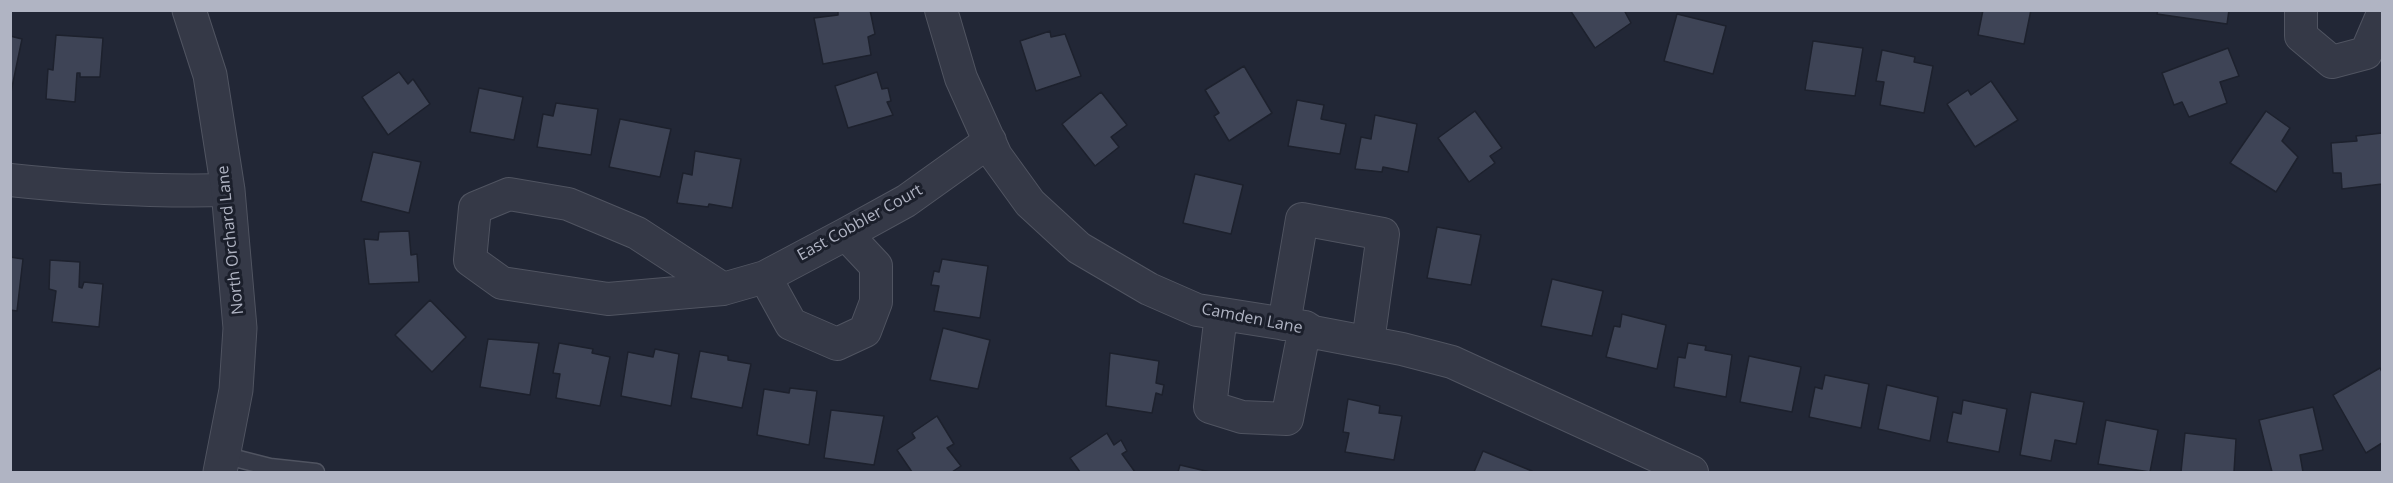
<!DOCTYPE html>
<style>
body{margin:0}
#map{position:relative;width:2393px;height:483px;overflow:hidden;background:#222736;font-family:"Open Sans",sans-serif}
canvas{display:block}
.frame{position:absolute;inset:0;border:12px solid #b0b4c3;pointer-events:none}
</style>
<div id="map">
<canvas width="2393" height="483"></canvas>
<div class="frame"></div>
</div>
<script>
const context = document.querySelector('canvas').getContext('2d');
context.lineJoin = 'round';
function fill(path, color) {
  context.fillStyle = color;
  context.fill(path, 'evenodd');
}
function strokePath(path, color, width, dash) {
  context.strokeStyle = color;
  context.lineWidth = width;
  context.lineCap = dash ? 'butt' : 'round';
  context.setLineDash(dash || []);
  context.stroke(path);
}
function write(font, color, halo, rows, align = 'center') {
  context.font = font + ' "Open Sans",sans-serif';
  context.lineWidth = 6;
  context.setLineDash([]);
  context.textBaseline = 'middle';
  context.strokeStyle = halo;
  context.fillStyle = color;
  for (const [text, x, y, turn = 0] of rows) {
    context.save();
    context.translate(x, y);
    context.rotate((+turn || 0) * Math.PI / 180);
    context.textAlign = isNaN(turn) ? turn : align;
    if (halo) context.strokeText(text, 0, 0);
    context.fillText(text, 0, 0);
    context.restore();
  }
}
const building = new Path2D(`
 M838,10H870L875,34L868,37L871,55L823,64L814,18L838,15Z
 M1570,10H1624L1631,23L1595,48Z
 M1983,10H2031L2024,44L1978,35Z
 M2158,10H2229L2227,24L2157,14Z
 M1677,14L1726,26L1713,74L1664,61Z
 M1050,31L1051,37L1065,34L1081,76L1036,91L1020,41Z
 M56,35L103,38L100,77H80V73H77L75,102L46,99L48,69L53,70Z
 M10,36L22,39L11,92H10Z
 M1813,41L1863,48L1855,96L1805,90Z
 M2228,48L2239,76L2220,82L2227,103L2189,117L2182,102L2174,105L2162,73Z
 M1882,50L1915,57L1914,62L1933,66L1924,113L1880,105L1884,82L1876,81Z
 M1244,66L1272,113L1229,141L1214,116L1219,113L1205,90Z
 M399,72L408,84L413,79L430,104L388,135L362,97Z
 M877,72L882,89L888,88L891,101L887,102L893,115L848,128L835,86Z
 M1991,81L2018,120L1975,147L1947,104L1968,90L1971,95Z
 M479,88L523,97L514,140L470,132Z
 M1101,92L1127,125L1111,137L1119,147L1095,166L1062,124Z
 M1297,100L1324,105L1321,119L1346,124L1340,154L1288,146Z
 M556,103L598,109L591,155L537,147L543,114L553,116Z
 M1475,111L1502,148L1490,156L1495,163L1469,182L1438,138Z
 M2266,111L2290,128L2282,141L2298,157L2276,192L2230,163Z
 M1375,115L1417,124L1408,172L1383,167L1382,172L1355,169L1361,137L1371,139Z
 M620,119L671,129L660,177L609,167Z
 M2382,133V184L2342,189L2341,173H2333L2331,143L2357,141L2356,136Z
 M695,151L741,159L732,208L709,204L708,207L677,203L683,173L692,175Z
 M373,152L421,162L409,213L361,201Z
 M1195,174L1243,185L1231,234L1183,223Z
 M1437,227L1481,235L1471,285L1427,278Z
 M409,231L411,255L417,254L419,282L369,284L364,239L378,240L379,232Z
 M10,257L23,259L17,311L10,310Z
 M942,259L988,266L980,318L934,311L939,286L931,285L934,271L939,272Z
 M50,260L80,262L79,287L82,288L84,282L103,284L99,327L52,322L56,291L49,289Z
 M1552,279L1603,291L1592,336L1541,326Z
 M430,300L466,337L432,372L395,335Z
 M1622,314L1666,325L1657,369L1606,357L1614,326L1620,327Z
 M943,328L990,340L978,389L930,380Z
 M488,339L539,343L530,395L480,387Z
 M559,343L593,349L592,353L610,357L600,406L556,398L560,374L553,373Z
 M1688,343L1706,346L1705,350L1732,355L1726,397L1674,387L1678,357L1685,358Z
 M655,349L679,354L671,406L621,396L628,352L653,357Z
 M700,351L728,356V360L751,364L742,408L691,398Z
 M1110,353L1159,361L1156,383L1164,385L1162,395L1156,393L1152,413L1106,406Z
 M1749,356L1801,367L1792,412L1740,402Z
 M2380,368L2382,372V443L2366,453L2333,395Z
 M1825,375L1869,384L1861,428L1809,417L1815,387L1822,389Z
 M1887,385L1938,397L1930,441L1878,429Z
 M790,388L817,391L809,445L757,435L764,389L789,393Z
 M2031,392L2084,402L2076,444L2055,440L2051,461L2020,455Z
 M1348,399L1380,406L1379,413L1402,416L1394,460L1345,452L1349,433L1343,432Z
 M1963,400L2007,409L1999,452L1947,442L1953,412L1961,414Z
 M2313,407L2323,450L2300,455L2303,472H2272L2259,420Z
 M831,410L884,416L874,465L824,458Z
 M937,416L954,444L947,448L961,466L952,472H912L897,450L915,438L912,433Z
 M2106,420L2158,430L2150,472L2098,464Z
 M1107,433L1114,445L1121,440L1127,451L1122,454L1135,472H1080L1070,458Z
 M2185,433L2236,439L2234,472H2181Z
 M1483,451L1532,471V472H1474Z
 M1180,465L1210,472H1178Z`);
fill(building, '#3e4456');
strokePath(building, '#1d212d', 1.5);
const service = new Path2D(`
 M223,455L270,467L316,472`);
const minor = new Path2D(`
 M941,10L961,78L996,156L1030,203L1079,248L1149,289L1197,310L1305,327L1313,332L1402,349L1452,362L1692,472
 M2301,10V36L2332,62L2366,53L2381,18
 M10,180C85,188 152,192 228,190
 M765,277L791,324L837,344L865,331L876,302V266L846,234
 M723,289L637,233L568,204L509,194L475,208L470,260L502,283L608,299L723,289L765,277L846,234L906,201L990,141
 M1221,314L1210,407L1242,417L1287,419L1305,327
 M1284,324L1302,219L1383,234L1368,342`);
const tertiary = new Path2D(`
 M189,10L210,75L228,190L240,328L236,390L220,472`);
strokePath(service, '#505461', 19);
strokePath(minor, '#505461', 34);
strokePath(tertiary, '#505461', 35);
strokePath(service, '#353947', 16);
strokePath(minor, '#353947', 32);
strokePath(tertiary, '#353947', 33);
write('16px', '#b0b4c3', '#1b1f2b', [
 ["East Cobbler Court",860,223,-29],
 ["North Orchard Lane",231,240,-96],
 ["Camden Lane",1252,319,11]
]);
</script>
